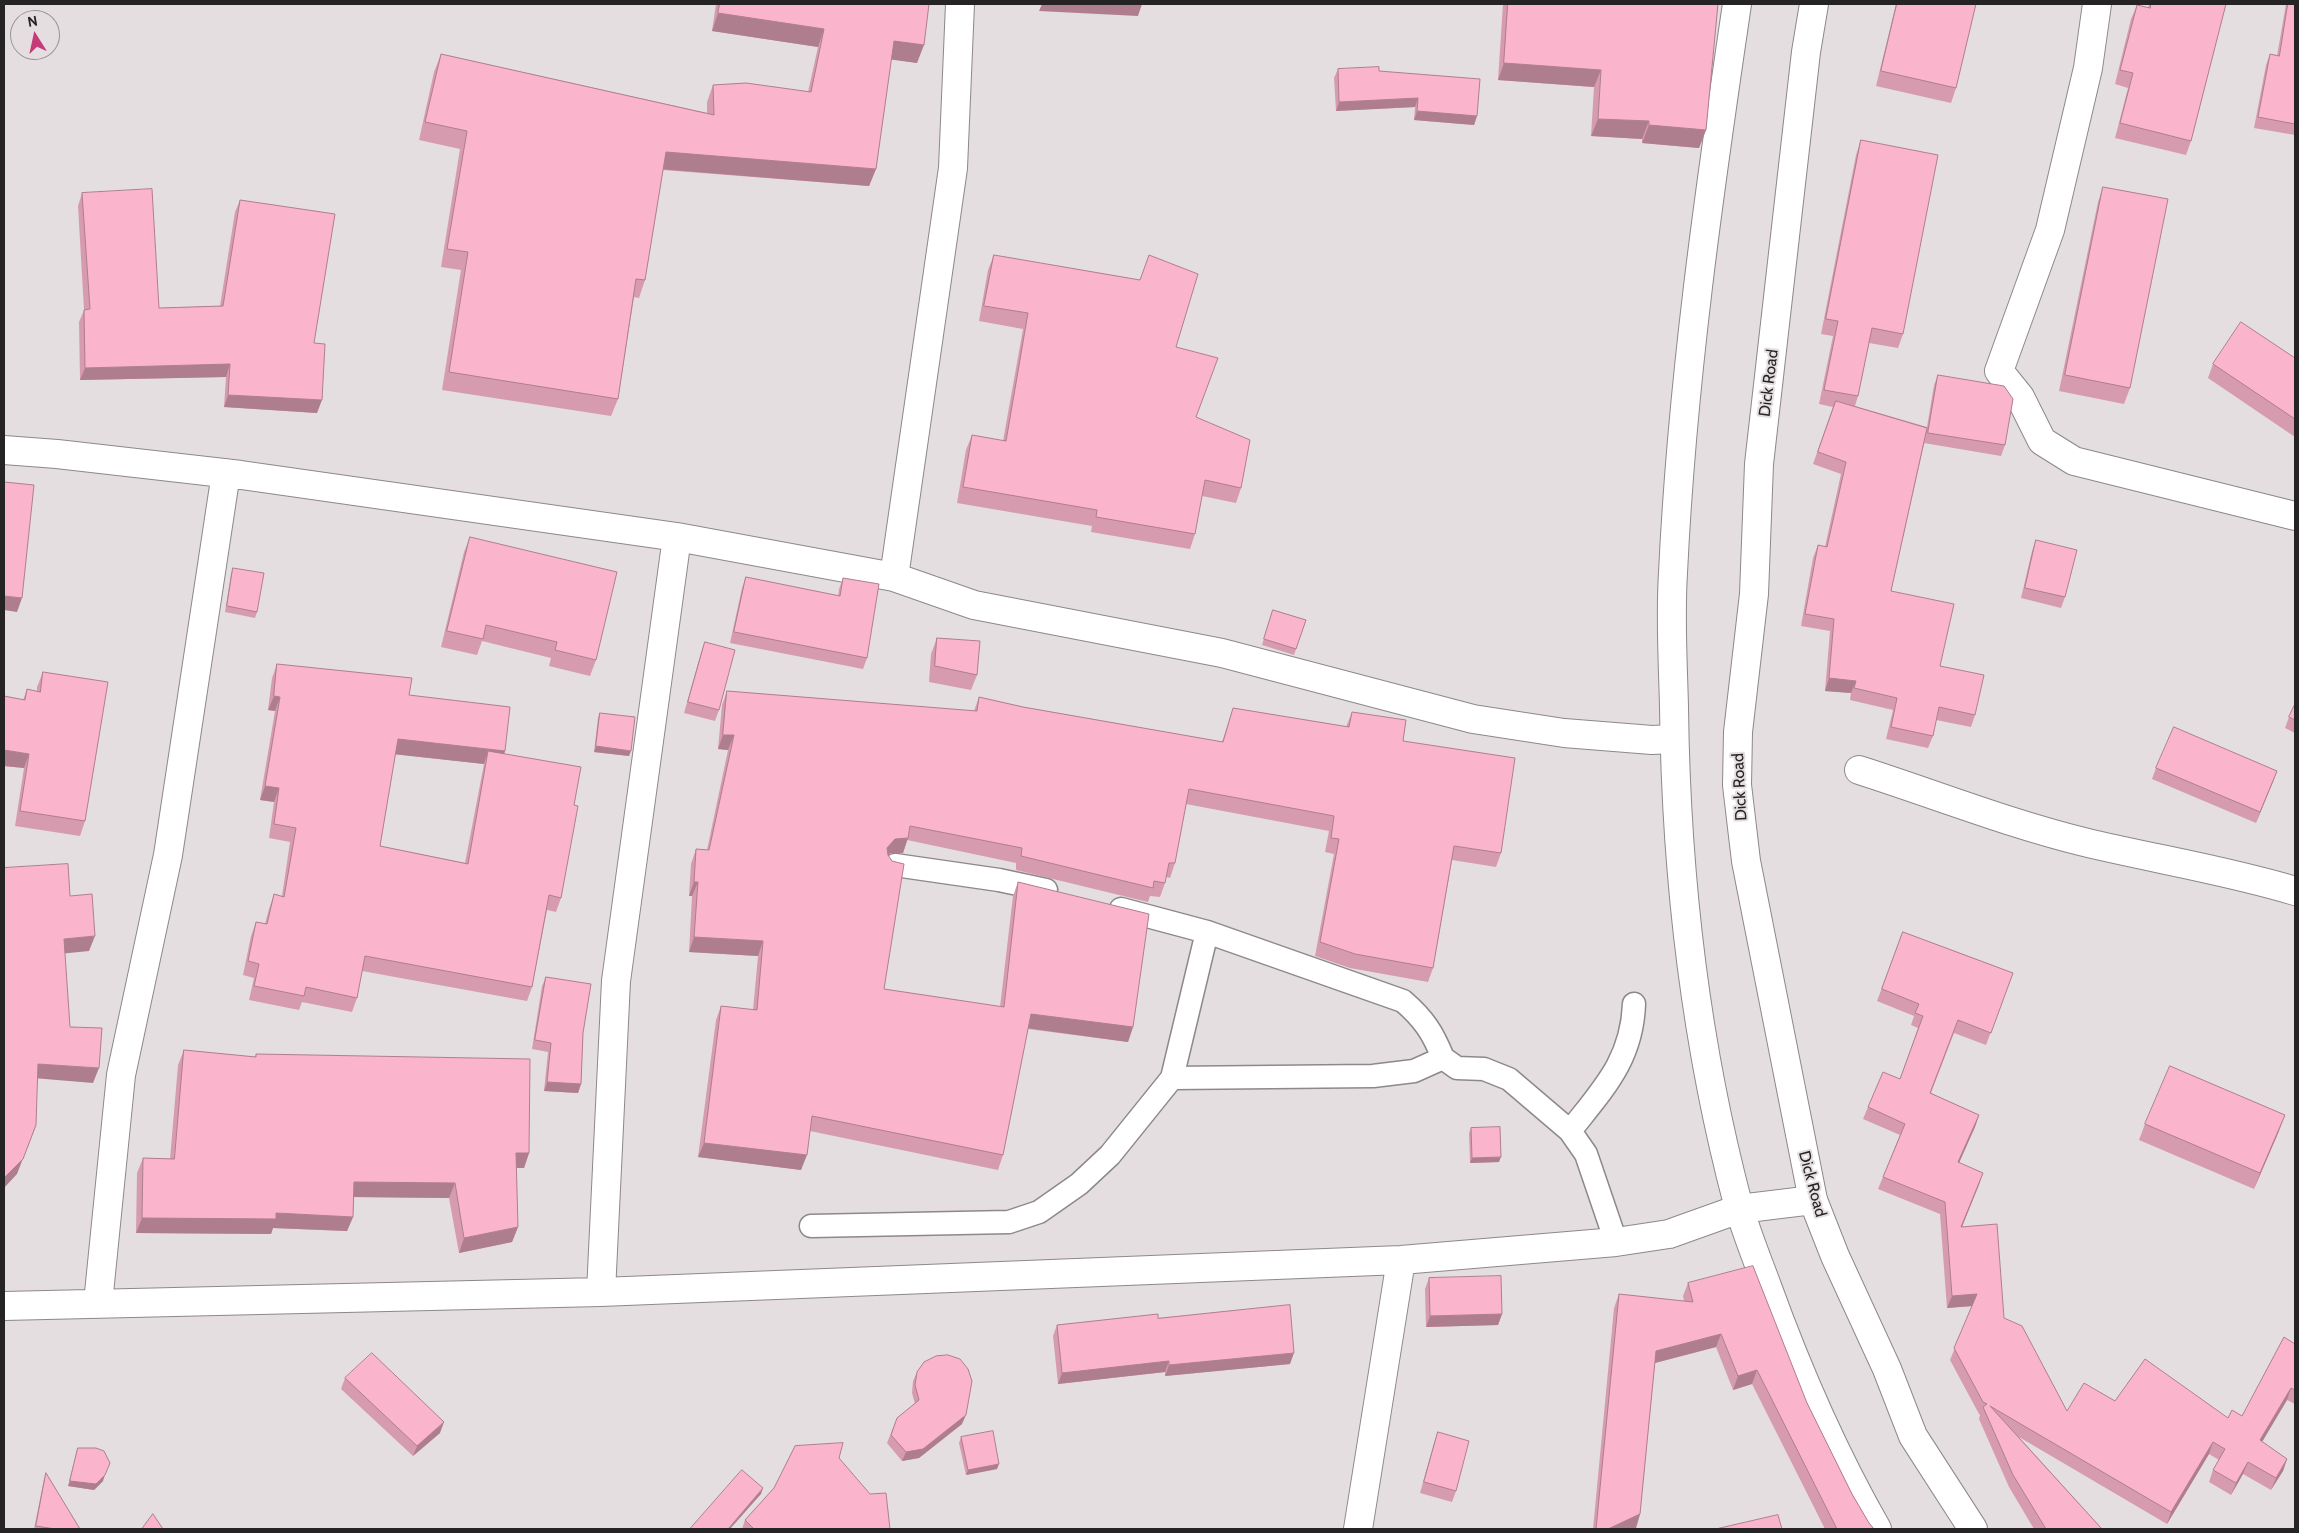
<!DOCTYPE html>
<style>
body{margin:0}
#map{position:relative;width:2299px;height:1533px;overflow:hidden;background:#e4dee0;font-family:Cabin,sans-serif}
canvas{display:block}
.frame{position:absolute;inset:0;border:5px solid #252324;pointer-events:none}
.north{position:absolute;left:10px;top:10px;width:50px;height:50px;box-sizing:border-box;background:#e4dee0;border:1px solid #989395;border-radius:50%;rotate:350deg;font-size:14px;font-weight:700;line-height:20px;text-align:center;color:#252324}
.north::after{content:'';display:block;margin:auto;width:18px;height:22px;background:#c43b77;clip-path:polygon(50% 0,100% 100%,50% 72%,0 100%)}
</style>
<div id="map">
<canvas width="2299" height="1533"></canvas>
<div class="frame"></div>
<div class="north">N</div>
</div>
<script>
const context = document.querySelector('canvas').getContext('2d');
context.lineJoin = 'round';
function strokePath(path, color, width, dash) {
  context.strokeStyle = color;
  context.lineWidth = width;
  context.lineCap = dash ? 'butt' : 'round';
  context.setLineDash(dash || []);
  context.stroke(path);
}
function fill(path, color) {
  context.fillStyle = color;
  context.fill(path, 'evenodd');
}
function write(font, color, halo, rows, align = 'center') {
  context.font = font + ' Cabin,sans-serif';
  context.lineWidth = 4;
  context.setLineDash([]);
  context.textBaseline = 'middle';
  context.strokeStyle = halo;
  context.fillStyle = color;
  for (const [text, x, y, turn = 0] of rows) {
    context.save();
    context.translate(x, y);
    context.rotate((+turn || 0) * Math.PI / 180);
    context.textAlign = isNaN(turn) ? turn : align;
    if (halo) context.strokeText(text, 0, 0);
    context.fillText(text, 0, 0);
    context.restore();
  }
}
const lane = new Path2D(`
 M895,865L999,880L1046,890
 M1121,909L1207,932L1403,1001C1424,1019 1433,1033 1443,1058
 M1172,1078L1373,1076L1414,1071L1443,1058L1457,1068L1484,1069L1509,1079L1570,1131L1586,1154L1616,1242
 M1570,1131C1603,1089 1632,1060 1634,1004
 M811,1226L1009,1222L1039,1212L1079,1184L1110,1155L1172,1078L1207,932`);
const street = new Path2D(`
 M2097,4L2088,68L2050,230L1999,371L2020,397L2042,441L2074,461L2295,516
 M4,450L57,454L241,475L677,537L894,577L974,605L1222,653L1473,719L1564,733L1652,740L1674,739
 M894,577L953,168L960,4
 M1859,770C1934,794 2007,823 2084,842C2154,859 2226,870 2295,891
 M601,1292L616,981L677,537
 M98,1303L121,1075L168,855L226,473
 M4,1306L601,1292L1401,1260L1616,1242L1669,1234L1739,1209L1813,1200
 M1358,1529L1401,1260`);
const secondary = new Path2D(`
 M1737,4C1709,193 1682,382 1673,573C1670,618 1673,663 1674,707C1676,875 1695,1042 1738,1204C1746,1232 1757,1259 1767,1286C1797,1369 1833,1452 1877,1529
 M1814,4L1806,52L1759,464L1754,594L1738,732L1737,785L1746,861L1813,1200L1835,1256L1887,1369L1913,1436L1973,1529`);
strokePath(lane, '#8d888a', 25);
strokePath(street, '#8d888a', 30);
strokePath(secondary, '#8d888a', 30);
strokePath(lane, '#fff', 22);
strokePath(street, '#fff', 28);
strokePath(secondary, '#fff', 28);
fill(new Path2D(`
 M716,4H929L917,63L891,59L876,169L869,186L663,170L645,280L639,298L634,297L618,399L611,416L442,390L461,270L441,267L460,149L419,140L434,72L441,54L707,113V102L713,85L808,92L818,47L712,31Z
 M1503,4H1718L1706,130L1699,148L1642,143V139L1591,136L1594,87L1498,80Z
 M1896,4H1976L1956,88L1951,103L1876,86Z
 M2149,4H2226L2191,141L2186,155L2115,138L2128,88L2115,84L2131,19L2137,5L2148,8Z
 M2286,4H2295V135L2254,128L2266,65L2270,54L2277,56Z
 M1338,69L1477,116L1474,125L1414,120L1415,107L1336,111L1334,78Z
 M1861,140L1903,334L1898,348L1869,343L1858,396L1855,406L1927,427L1934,385L1938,375L2005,445L2001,456L1924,443L1926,435L1891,591L1940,666L1975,715L1971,727L1936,720L1933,736L1928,748L1886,739L1893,710L1850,700L1851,693L1825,691L1830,631L1801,626L1813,558L1818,545L1825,547L1841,474L1813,464L1833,407L1819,404L1833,336L1821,334L1856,155Z
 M2103,187L2130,388L2124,404L2059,391L2098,202Z
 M82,193L159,308L220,306L235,212L240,200L314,343L317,413L224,407L226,377L80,380L79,322L84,310L78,206Z
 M994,255L1176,347L1196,417L1241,488L1236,503L1202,496L1195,534L1190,549L1091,532L1092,526L957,503L966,450L972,435L1003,441L1023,329L979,321L988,270Z
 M2295,358V437L2208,378L2213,364Z
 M470,537L596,660L590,676L549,666L551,658L482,641L477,655L441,647L464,552Z
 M2036,540L2065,597L2061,608L2021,598L2032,551Z
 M233,568L257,612L255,618L225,612L231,574Z
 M746,577L838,596L839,589L843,578L867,658L863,669L730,643L742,588Z
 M1273,610L1306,620L1294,655L1262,645Z
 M937,638L977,675L971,690L929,682L931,654Z
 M705,642L719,710L715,721L684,713L701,653Z
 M277,664L409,695L505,751L504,754L574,805L561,898L556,912L547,910L532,987L527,1001L362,971L357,998L352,1012L302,1002L299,1010L249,1000L254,978L243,975L251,936L256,922L265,924L269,909L274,894L282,896L290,842L269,838L274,802L260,800L275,711L268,710L272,678ZM395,754L484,764L465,863L380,846Z
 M43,672L85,821L80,836L15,826L24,768L4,766V696L23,700L27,689L37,691V687Z
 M727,691L974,711L979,697L1023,707L1222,742L1233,708L1346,727L1352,712L1403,741L1501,853L1496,867L1452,860L1433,968L1428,982L1350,968L1315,956L1334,854L1325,852L1329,831L1186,804L1175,863L1170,878L1166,877L1165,883L1160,897L1150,896L1148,902L1016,870V863L907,840L903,853H890L888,855L884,989L1000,1007L1013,896L1018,882L1133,1027L1128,1042L1028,1029L1003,1155L998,1170L810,1131L801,1170L698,1157L716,1020L721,1006L753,1010L758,956L689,952L692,896H689L691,864L696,849L707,850L728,750L718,749L722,705Z
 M2295,704V733L2285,728L2289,717Z
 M600,713L629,756L594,752L598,718Z
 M2156,768L2277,771L2256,823L2152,779Z
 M1903,932L2013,973L1986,1045L1954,1033L1931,1093L1979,1115L1975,1127L1959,1163L1983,1173L1962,1227L2004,1318L2067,1411L2115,1401L2228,1418L2242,1416L2295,1344V1404L2287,1400L2262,1442L2287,1459L2283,1471L2271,1490L2243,1474L2231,1495L2209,1482L2213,1470L2219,1460L2209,1454L2167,1524L2019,1437L2102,1529H2034L2009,1487L1979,1419L1980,1415L1979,1414L1950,1360L1972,1306L1947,1308L1940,1214L1878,1189L1900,1135L1863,1119L1868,1107L1900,1079L1918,1028L1911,1025L1914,1016L1877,1001Z
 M546,977L583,1033L581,1084L578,1093L544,1091L548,1052L532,1049L542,986Z
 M184,1050L255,1057L256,1054L529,1153L524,1168H516L518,1227L512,1242L459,1253L449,1198L354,1197L353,1217L347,1231L273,1228L271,1234L136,1233L137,1173L143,1158L170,1159L178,1065Z
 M2145,1124L2279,1131L2254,1189L2139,1140Z
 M1471,1128L1499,1162L1470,1163L1469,1133Z
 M1429,1278L1502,1314L1498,1325L1426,1327L1425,1289Z
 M1688,1283L1807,1403L1852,1494L1869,1523L1874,1529H1876H1825L1752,1384L1733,1390L1716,1347L1655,1363L1640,1514L1636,1528L1633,1529H1593L1614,1308L1619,1294L1684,1301L1683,1296Z
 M1158,1318L1290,1364L1165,1376V1372L1058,1384L1053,1336L1057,1325Z
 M917,1372L962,1424L919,1458L902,1461L887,1443L897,1418L915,1404L912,1393L913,1381Z
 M345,1378L440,1433L413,1456L341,1389Z
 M1438,1432L1456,1491L1452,1502L1420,1493L1434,1443Z
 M961,1437L997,1469L966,1475L959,1443Z
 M78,1448L103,1481L94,1490L68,1486Z
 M839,1458L890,1529H742L745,1520Z
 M46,1473L80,1529H34L44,1479Z`), '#d79baf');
fill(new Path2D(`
 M1042,4H1142L1138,16L1039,11Z
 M718,13L824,29L818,47L712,31Z
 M894,41L924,45L917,63L887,59Z
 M1504,63L1601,70L1594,87L1498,80Z
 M1418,98L1415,107L1336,111L1339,102Z
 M1417,111L1477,116L1474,125L1414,120Z
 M1598,119L1649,121L1642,139L1591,136Z
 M1649,125L1706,130L1699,148L1642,143Z
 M666,152L876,169L869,186L659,169Z
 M230,364L226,377L80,380L85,368Z
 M228,395L322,400L317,413L224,407Z
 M4,596L22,598L17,612L4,610Z
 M1829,678L1856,681L1851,693L1825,691Z
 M274,696L280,697L275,711L268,710Z
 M723,735H734L728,750L718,749Z
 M398,739L505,751L500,766L488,751L484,764L392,754Z
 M596,746L631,751L629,756L594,752Z
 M4,750L29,754L24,768L4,766Z
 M2277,771L2273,782L2256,823L2260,812Z
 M265,786L279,788L274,802L260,800Z
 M908,838L903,853H890L882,863L887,848L895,839Z
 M694,882H698L692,896H689Z
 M95,936L89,951L59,954L64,939Z
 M694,937L763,941L758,956L689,952Z
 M1031,1014L1133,1027L1128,1042L1026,1028Z
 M38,1064L99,1068L93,1083L33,1078Z
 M547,1082L581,1084L578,1093L544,1091Z
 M1979,1115L1975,1127L1954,1174L1958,1162Z
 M2285,1115L2279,1131L2254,1189L2260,1173Z
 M36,1125L17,1174L4,1188V1178Z
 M704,1143L807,1155L801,1170L698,1157Z
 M516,1153H529L524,1168H511Z
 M1501,1157L1499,1162L1470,1163L1472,1158Z
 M1983,1173L1979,1185L1957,1239L1961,1227Z
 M354,1182L455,1183L449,1198L349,1197Z
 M276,1213L353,1217L347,1231L273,1228L271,1234L136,1233L142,1218Z
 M518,1227L512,1242L459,1253L464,1238Z
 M1977,1294L1973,1306L1947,1308L1952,1296Z
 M1502,1314L1498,1325L1426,1327L1430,1316Z
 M1721,1334L1716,1347L1651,1364L1656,1351Z
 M1294,1353L1290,1364L1165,1376L1169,1365Z
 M1169,1361L1165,1372L1058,1384L1062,1373Z
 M1757,1370L1752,1384L1733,1390L1738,1376Z
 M2291,1388L2287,1400L2256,1452L2260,1440Z
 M966,1415L962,1424L919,1458L902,1461L906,1452Z
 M444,1422L440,1433L413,1456L417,1446Z
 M2213,1442L2209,1454L2167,1524L2171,1512Z
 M2287,1459L2283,1471L2271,1490L2276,1478Z
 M2248,1462L2243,1474L2231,1495L2236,1483Z
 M999,1464L997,1469L966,1475L968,1470Z
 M105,1475L103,1481L94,1490L68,1486L70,1481Z
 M763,1488L761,1494L730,1529H728Z
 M1640,1514L1636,1528L1633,1529H1608Z`), '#af7e8e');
const building = new Path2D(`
 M720,4H929L924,45L894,41L876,169L666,152L645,280L636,279L618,399L449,372L468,252L447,249L467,131L425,122L441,54L714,115L713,85L746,83L811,92L824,29L718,13Z
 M1508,4H1718L1706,130L1649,125V121L1598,119L1601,70L1504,63Z
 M1897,4H1976L1956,88L1881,71Z
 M2151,4H2226L2191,141L2120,123L2133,73L2120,70L2137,5L2150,8Z
 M2288,4H2295V124L2258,117L2270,54L2279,56Z
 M1379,67V71L1480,79L1477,116L1417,111L1418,98L1339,102L1338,69Z
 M1861,140L1938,155L1903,334L1872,328L1858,396L1824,390L1838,321L1826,319Z
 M2103,187L2168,199L2130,388L2065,375Z
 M152,189L159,308L223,306L240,200L335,214L314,343L325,344L322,400L228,395L230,364L85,368L84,310L90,309L82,193Z
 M994,255L1140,280L1149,255L1198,274L1176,347L1218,358L1196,417L1250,440L1241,488L1205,480L1195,534L1096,517L1097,510L963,487L972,435L1006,441L1028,313L984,306Z
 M2241,322L2295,358V419L2213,364Z
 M1938,375L2004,386L2013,399L2005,445L1928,433Z
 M1836,401L1927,428L1891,591L1954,604L1940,666L1984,675L1975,715L1939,707L1933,736L1891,727L1897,698L1854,688L1856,681L1829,678L1834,619L1805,614L1818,545L1827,547L1846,462L1818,452Z
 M4,482L34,485L22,598L4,596Z
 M470,537L617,572L596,660L555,650L557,642L486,625L483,639L447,631Z
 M2036,540L2077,550L2065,597L2025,588Z
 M233,568L264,573L257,612L227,606Z
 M746,577L840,596L843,578L879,584L867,658L734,632Z
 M1273,610L1306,620L1296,649L1264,639Z
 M937,638L980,641L977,675L935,666Z
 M705,642L735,650L719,710L688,702Z
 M277,664L412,678L409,695L510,707L505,751L398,739L380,846L468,864L488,751L581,767L574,805L578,806L561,898L549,895L532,987L365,956L357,998L306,987L304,996L254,986L259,964L248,961L256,922L267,924L274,894L284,897L296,828L274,824L279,788L265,786L280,697L274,696Z
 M43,672L108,682L85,821L20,811L29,754L4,750V696L25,700L27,689L40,692Z
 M727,691L977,711L979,697L1023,707L1223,742L1233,708L1349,727L1352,712L1406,720L1403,741L1515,758L1501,853L1454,846L1433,968L1355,954L1320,942L1339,839L1331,838L1334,816L1189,789L1175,863H1169L1165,883L1154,881L1153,888L1021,856L1022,848L910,826L908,838L895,839L887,848L888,855L892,861L904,864L884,989L1004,1007L1018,882L1149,914L1133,1027L1031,1014L1003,1155L812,1116L807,1155L704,1143L721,1006L757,1010L763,941L694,937L698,882H694L696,849L709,850L734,735H723Z
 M2295,704V720L2289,717Z
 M600,713L635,717L631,751L596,746Z
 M2174,727L2277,771L2260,812L2156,768Z
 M68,864L70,896L92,894L95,936L64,939L70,1027L102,1028L99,1068L38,1064L36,1125L23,1159L4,1178V868Z
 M1903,932L2013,973L1991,1033L1958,1020L1930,1093L1979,1115L1958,1162L1983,1173L1961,1227L1997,1224L2004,1318L2022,1326L2067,1411L2084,1383L2115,1401L2145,1359L2228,1418L2232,1410L2242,1416L2284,1337L2295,1344V1390L2291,1388L2260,1440L2287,1459L2276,1478L2248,1462L2236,1483L2213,1470L2225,1449L2213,1442L2171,1512L1990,1406L2102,1529H2046L2013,1475L1983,1407L1987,1404L1983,1402L1954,1348L1977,1294L1952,1296L1945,1202L1883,1177L1905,1124L1868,1107L1883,1072L1900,1079L1923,1016L1915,1013L1919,1004L1882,989Z
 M546,977L591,984L583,1033L581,1084L547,1082L551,1043L535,1040Z
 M184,1050L256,1057V1054L530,1059L529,1153H516L518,1227L464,1238L455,1183L354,1182L353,1217L276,1213V1219L142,1218L143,1158L174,1159Z
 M2170,1066L2285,1115L2260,1173L2145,1124Z
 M1500,1127L1501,1157L1472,1158L1471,1128Z
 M1753,1266L1807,1403L1852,1494L1869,1523L1874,1529H1876H1837L1757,1370L1738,1376L1721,1334L1656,1351L1640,1514L1608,1529H1596L1619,1294L1693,1302L1688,1283Z
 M1501,1276L1502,1314L1430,1316L1429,1278Z
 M1290,1305L1294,1353L1169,1365V1361L1062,1373L1057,1325L1158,1314V1318Z
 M372,1353L444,1422L417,1446L345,1378Z
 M948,1355L960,1359L968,1369L972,1381L966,1415L923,1449L906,1452L891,1435L897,1418L919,1400L915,1385L917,1372L924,1362L936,1356Z
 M993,1431L999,1464L968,1470L961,1437Z
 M1438,1432L1469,1441L1456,1491L1424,1482Z
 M843,1443L839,1458L870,1494L886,1493L890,1529H754L745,1520L774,1488L795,1446Z
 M78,1448H96L104,1451L110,1463L105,1475L96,1484L70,1481Z
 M742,1470L763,1488L728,1529H690Z
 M46,1473L80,1529H55L36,1526Z
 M153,1514L163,1529H142Z
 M1778,1515L1782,1529H1716Z`);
fill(building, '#fab4cb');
strokePath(building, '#af7e8e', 1);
write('16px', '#252324', '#e4dee0', [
 ["Dick Road",1769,383,-83],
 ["Dick Road",1740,787,-93],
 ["Dick Road",1812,1184,75]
]);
</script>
